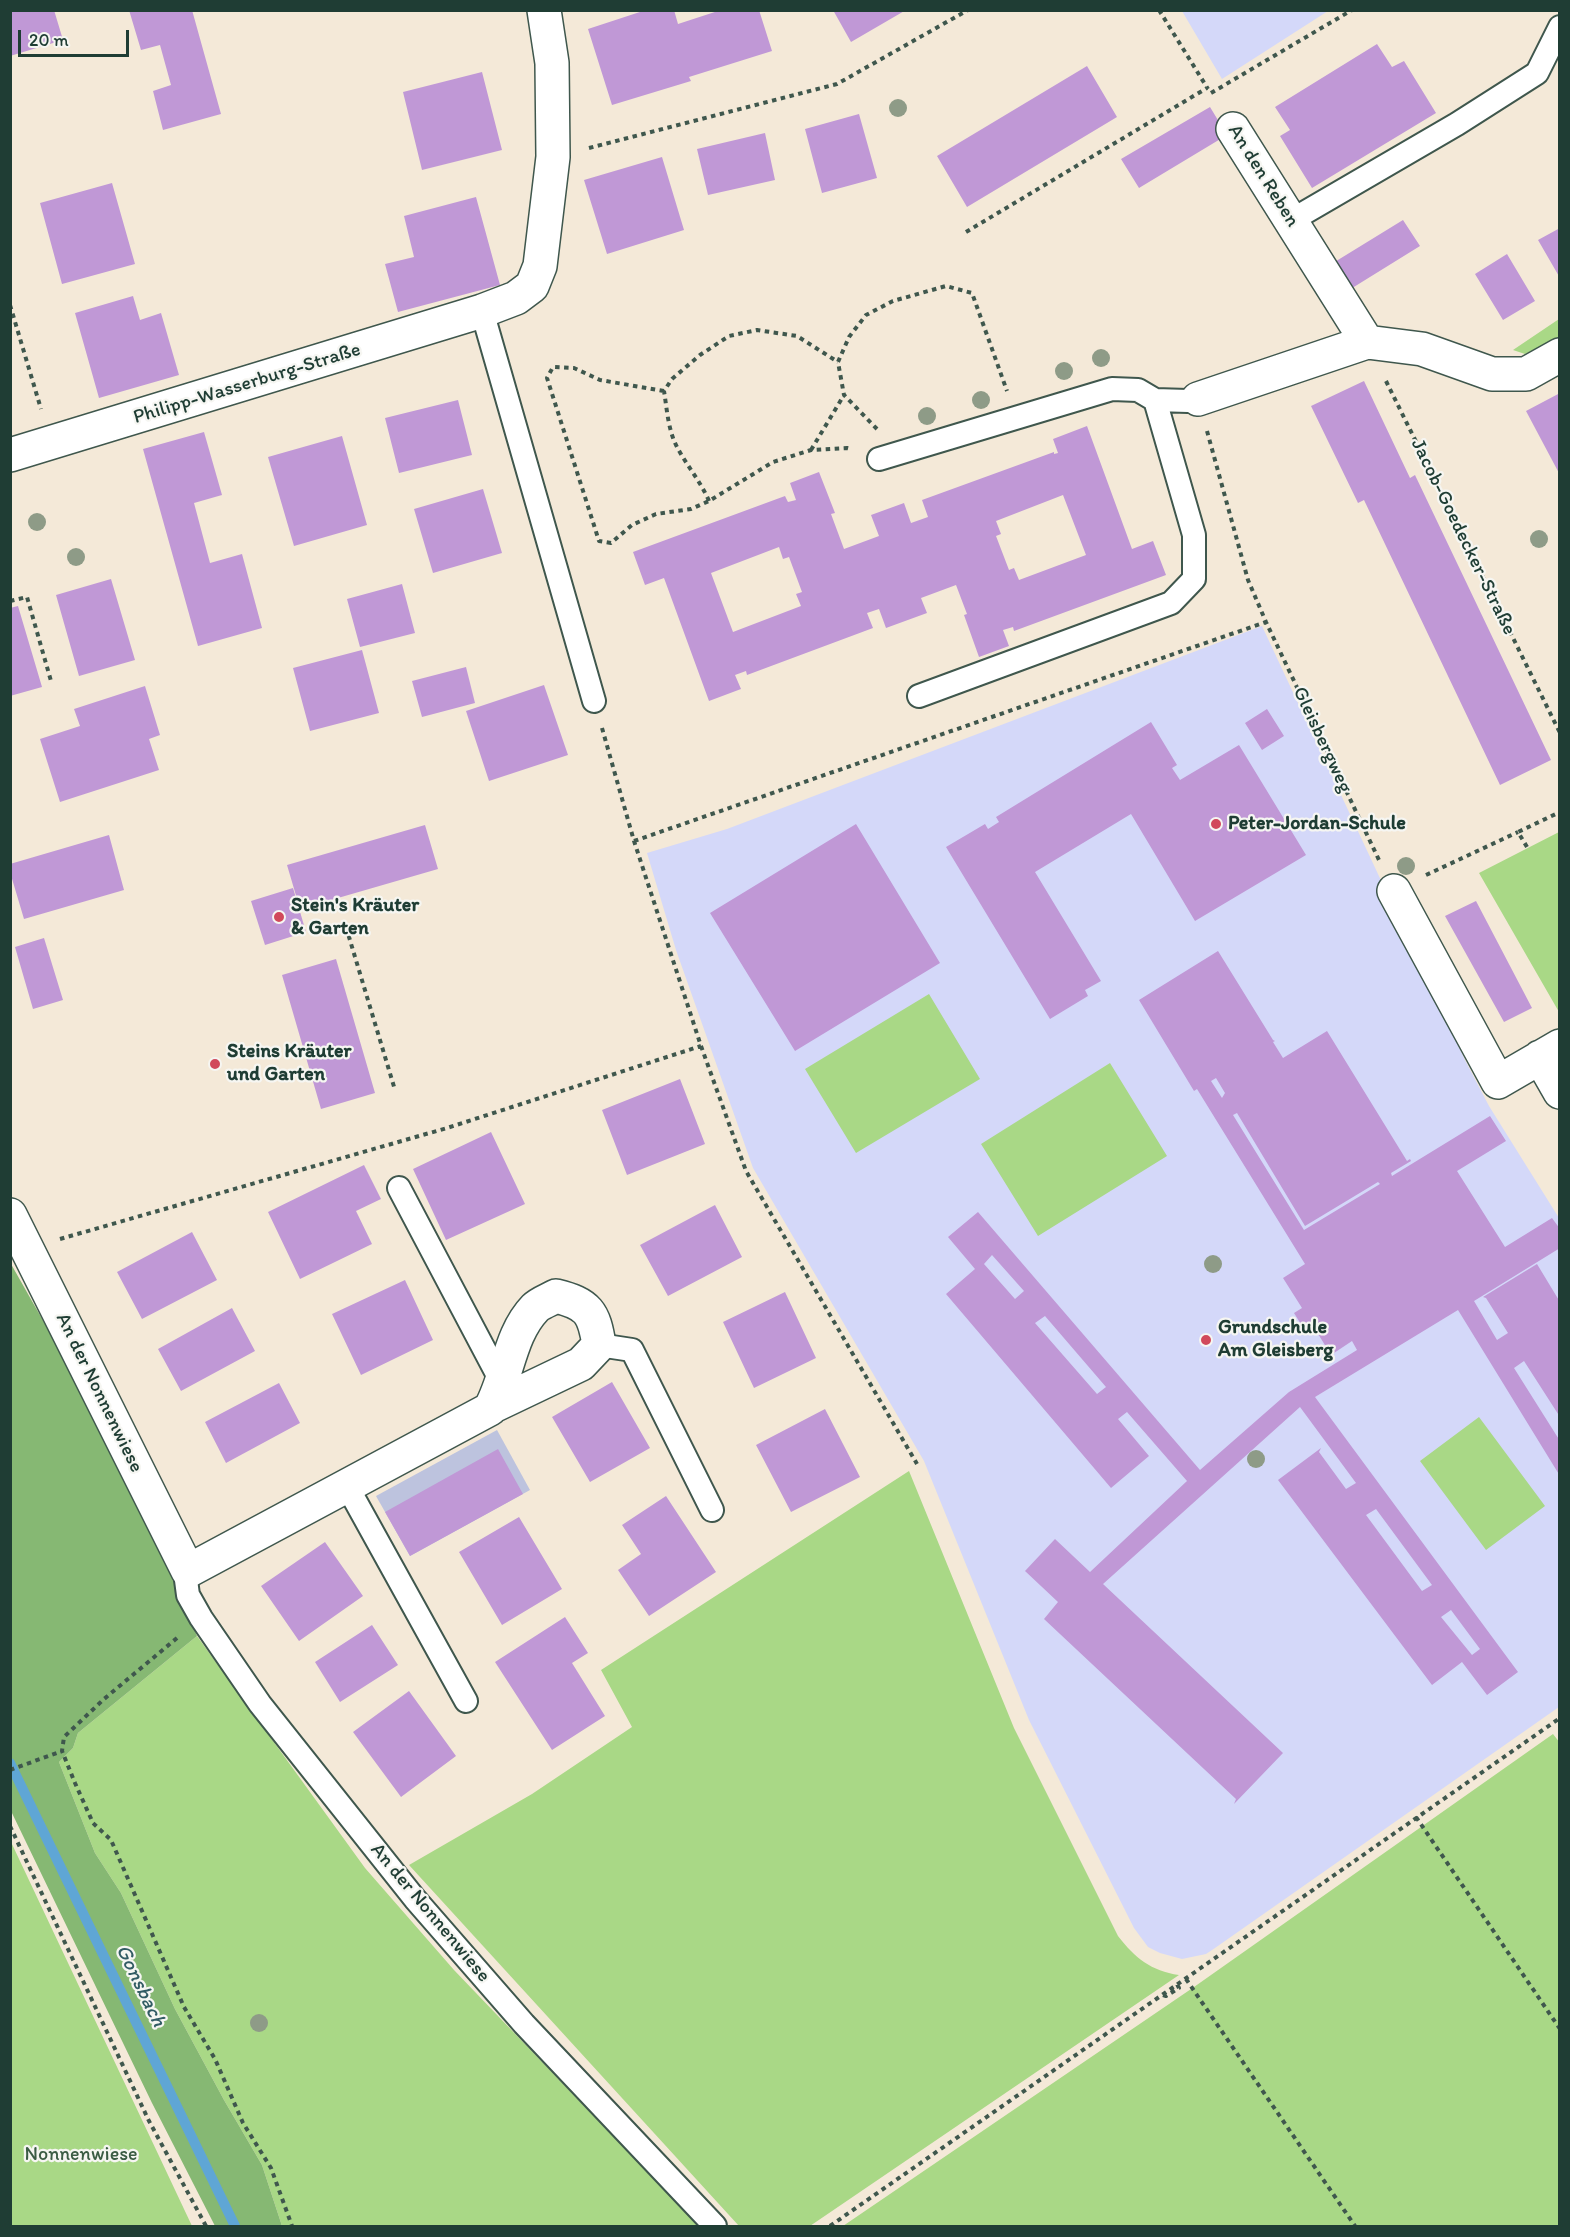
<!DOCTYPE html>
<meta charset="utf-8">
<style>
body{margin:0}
#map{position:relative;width:1570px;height:2237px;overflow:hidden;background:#f4e9d8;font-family:Itim,sans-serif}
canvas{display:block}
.frame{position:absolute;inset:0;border:12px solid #1f3d34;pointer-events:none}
.scale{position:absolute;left:18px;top:30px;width:111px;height:27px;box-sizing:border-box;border:3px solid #1f3d34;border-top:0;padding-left:8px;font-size:18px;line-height:21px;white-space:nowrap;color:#1f3d34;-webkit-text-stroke:4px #f6f6f2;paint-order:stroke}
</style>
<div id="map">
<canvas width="1570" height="2237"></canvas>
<div class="frame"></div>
<div class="scale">20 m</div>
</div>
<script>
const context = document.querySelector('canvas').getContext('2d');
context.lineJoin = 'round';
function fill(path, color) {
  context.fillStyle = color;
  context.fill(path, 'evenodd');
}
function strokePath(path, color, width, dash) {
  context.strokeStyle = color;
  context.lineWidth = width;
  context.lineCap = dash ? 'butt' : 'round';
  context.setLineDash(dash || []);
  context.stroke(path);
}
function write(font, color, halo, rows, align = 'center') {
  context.font = font + ' Itim,sans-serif';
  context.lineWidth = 4.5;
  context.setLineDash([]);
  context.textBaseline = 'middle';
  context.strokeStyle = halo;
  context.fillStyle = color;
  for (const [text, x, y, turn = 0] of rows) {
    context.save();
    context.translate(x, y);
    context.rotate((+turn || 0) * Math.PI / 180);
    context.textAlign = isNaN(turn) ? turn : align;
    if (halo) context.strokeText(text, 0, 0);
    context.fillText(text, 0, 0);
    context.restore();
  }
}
fill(new Path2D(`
 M1182,11H1328L1222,79Z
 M1262,626L1465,1060L1489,1106L1559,1218V1707L1215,1948L1206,1954L1182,1959L1160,1953L1148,1947L1134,1928L1029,1720L924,1461L753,1168L676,950L647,853L727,829Z`), '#d4d8f9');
fill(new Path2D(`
 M497,1430L530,1490L410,1556L376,1496Z`), '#bdc3de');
fill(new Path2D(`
 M1559,319V338L1525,354L1513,350Z
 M1559,832V1012L1479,873Z
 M929,994L980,1079L856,1153L805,1069Z
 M1110,1063L1167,1156L1038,1236L981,1144Z
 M1479,1417L1545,1506L1486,1550L1420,1461Z
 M909,1471L1014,1728L1118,1936C1135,1958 1151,1971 1179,1975L810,2226H739L409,1865L532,1794L632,1727L601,1670Z
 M197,1636L365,1868L454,1970L699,2226H282L262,2165L224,2100L175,2009L121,1893L95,1853L59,1762L73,1748L78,1733Z
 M1553,1734L1560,1743L1559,2226H843L1194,1987Z
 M11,1842L192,2226H11Z`), '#a9d886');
fill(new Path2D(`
 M11,1264L71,1370L174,1576L197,1636L78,1733L73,1748L59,1762L95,1853L121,1893L175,2009L224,2100L262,2165L282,2226H215L152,2103L11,1811Z`), '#86b873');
strokePath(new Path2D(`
 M10,1763L235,2226`), '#5fa6d5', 10);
fill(new Path2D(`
 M10,10H54L63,40L10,56Z
 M129,10H192L221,114L163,130L153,91L171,85L160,45L141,50Z
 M646,10H674L678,24L721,10H759L772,51L689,77L691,81L612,105L588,29Z
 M833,10H906L851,42Z
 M1377,44L1392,67L1404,61L1436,113L1312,188L1280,136L1290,130L1275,107Z
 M1087,66L1117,117L967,207L937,156Z
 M482,72L502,150L422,170L403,92Z
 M1210,107L1227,135L1139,188L1121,159Z
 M859,114L877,178L822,193L805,129Z
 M765,133L775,180L708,195L697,149Z
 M662,157L684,230L607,254L584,180Z
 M112,183L135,264L62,284L40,203Z
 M476,197L500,285L398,312L385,264L414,257L404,216Z
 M1403,220L1420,246L1349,290L1333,263Z
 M1560,228V278L1538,240Z
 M1507,254L1535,301L1503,320L1475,274Z
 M133,296L140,320L161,313L179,375L99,398L75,313Z
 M1364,381L1410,478L1415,475L1551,760L1500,785L1364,500L1358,503L1311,406Z
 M1560,393V475L1526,411Z
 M458,400L472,455L399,473L385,418Z
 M1087,426L1132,549L1153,541L1166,575L1014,631L1013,627L1003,630L1009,646L979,657L964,615L967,614L956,585L921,598L927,613L886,628L879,609L867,613L873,628L747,675L746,671L735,675L741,689L709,701L664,578L645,585L633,552L785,496L788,502L796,500L790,483L819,472L835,513L831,514L844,549L879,536L871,515L904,503L911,523L928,517L922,500L1054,452V454L1058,453L1053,439ZM1063,495L1086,555L1019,580L1014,568L1009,570L996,536L1001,534L996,521ZM779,547L783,559L789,557L802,592L796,594L801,606L733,632L711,573Z
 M204,432L222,495L194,503L210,563L242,554L262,628L198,646L143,449Z
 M342,436L367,525L294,546L268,457Z
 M483,489L502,553L433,573L414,509Z
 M111,579L135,660L79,676L56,595Z
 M402,584L415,633L360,647L347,599Z
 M18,606L42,687L10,696V608Z
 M362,650L379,713L310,731L293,668Z
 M466,667L475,703L422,717L412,681Z
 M544,685L568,755L489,781L466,711Z
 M145,686L160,735L149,739L159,770L60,802L40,739L80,726L74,709Z
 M1267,709L1284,736L1262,750L1245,723Z
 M1151,722L1177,765L1172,768L1180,780L1239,745L1306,855L1195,921L1131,814L1035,872L1101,981L1085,990L1088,996L1050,1019L946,847L985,824L988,829L999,822L996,817Z
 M856,824L940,963L795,1051L710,913Z
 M425,825L438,869L300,909L287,865Z
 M109,835L124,890L24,919L10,872V864Z
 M293,888L306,932L265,945L251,901Z
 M1476,901L1532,1008L1504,1022L1445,916Z
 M44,938L63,1000L33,1009L15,947Z
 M1218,951L1273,1040L1275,1041L1273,1042L1283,1058L1327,1031L1407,1161L1410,1159L1411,1161L1391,1173L1392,1176L1490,1116L1506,1141L1457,1171L1505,1247L1552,1218L1560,1229V1248L1474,1301L1497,1340L1508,1333L1486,1298L1483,1297L1537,1264L1560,1302V1417L1524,1361L1514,1368L1560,1441V1476L1458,1310L1315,1397L1518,1672L1487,1695L1462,1662L1432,1685L1278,1480L1321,1448L1319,1452L1346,1489L1356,1483L1300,1407L1103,1584L1283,1753L1234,1804L1236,1799L1044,1619L1058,1602L1025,1571L1055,1539L1090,1572L1187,1481L1127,1412L1118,1419L1149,1456L1111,1488L946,1294L975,1269L948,1237L978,1212L1200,1470L1289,1392L1357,1350L1352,1341L1331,1355L1312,1324L1304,1329L1294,1313L1302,1308L1283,1278L1305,1264L1197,1089L1194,1091L1139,1000ZM1216,1078L1225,1093L1222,1098L1211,1081ZM1237,1113L1305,1226L1378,1182L1380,1184L1304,1230L1233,1115ZM992,1255L1024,1291L1015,1299L984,1264ZM1045,1316L1106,1387L1097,1394L1035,1323ZM1376,1509L1432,1585L1422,1591L1366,1515ZM1451,1610L1480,1649L1472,1655L1441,1617Z
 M336,959L375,1093L321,1109L282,975Z
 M680,1079L705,1144L627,1175L602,1110Z
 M491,1132L525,1204L446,1240L413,1169Z
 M364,1165L381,1199L356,1211L372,1244L300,1279L268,1212Z
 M715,1205L742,1257L668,1296L640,1245Z
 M192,1232L217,1280L142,1319L117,1272Z
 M405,1280L433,1340L361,1375L332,1314Z
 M785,1292L816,1358L754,1388L723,1322Z
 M232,1308L255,1351L181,1391L158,1349Z
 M612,1382L650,1448L590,1482L552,1417Z
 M279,1383L300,1423L226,1463L205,1422Z
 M825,1409L860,1477L791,1512L756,1445Z
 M498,1449L523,1494L410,1556L385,1512Z
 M666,1496L716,1572L649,1616L618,1570L641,1554L622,1525Z
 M519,1517L562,1589L502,1625L459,1552Z
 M325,1542L363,1596L299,1641L261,1586Z
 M565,1617L588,1653L572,1663L605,1716L552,1750L495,1662Z
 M372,1625L398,1665L340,1702L315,1662Z
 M409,1691L456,1756L401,1797L353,1732Z`), '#c098d6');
const service = new Path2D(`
 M1292,220L1457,124L1537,73L1560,27
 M482,311L594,701
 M879,459L1112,389L1138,390L1155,400L1188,401L1198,399
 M919,696L1171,603L1194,579V535L1155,400
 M399,1188L502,1383
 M599,1345L632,1350L712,1510
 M347,1486L466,1701
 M188,1571L186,1580L188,1595L201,1618L260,1704L415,1899L524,2024L715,2226`);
const pedestrian = new Path2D(`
 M1394,891L1498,1082L1560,1046
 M1540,1057L1560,1092`);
const minor = new Path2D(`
 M1233,129L1367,342
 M1198,399L1367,342L1422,349L1492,374H1526L1560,355
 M10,455L482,311L516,298L532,286L540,266L553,157L552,63L544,10
 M10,1215L188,1571L490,1409C508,1377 509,1335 535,1308C540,1303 549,1300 556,1296C588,1304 594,1312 599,1345L581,1364L491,1407`);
strokePath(service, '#3f574d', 26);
strokePath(pedestrian, '#3f574d', 36);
strokePath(minor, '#3f574d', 36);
strokePath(new Path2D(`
 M1159,10L1208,89
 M1211,93L1352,10
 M589,148L837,84L968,10
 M966,232L1207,88
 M10,305L41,409
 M1386,381L1560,733
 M664,391L600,380L574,368L553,367L547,378L599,541L611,543L632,525L656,514L691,509L709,501L773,462L811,450L847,448L851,449
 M877,429L844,395L838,362L849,337L866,315L893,301L946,286L972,293L1007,391
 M1207,431L1248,580L1266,622L1379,860
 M811,450L844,395
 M709,501C701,482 687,466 677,447C668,430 667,409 664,391L672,379L700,355L729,336L757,330L797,336L838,362
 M10,601L27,597L51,681
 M602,728L634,841L701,1046L746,1171L917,1464
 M634,841L1266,622
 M1527,847L1518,832L1560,812
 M1426,875L1518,832
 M346,927L395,1090
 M60,1239L447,1128L701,1046
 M177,1638L104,1699L64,1737L62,1751L75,1783L93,1823L111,1840L184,2007L215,2059L243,2123L271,2168L292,2226
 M10,1770L62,1751
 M1416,1817L1560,2029
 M10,1826L149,2121L206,2226
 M1186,1979L1355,2226
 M1163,1995L1166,1996L1179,1988L1177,1984
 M830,2226L1560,1718`), '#3f574d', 4, [4.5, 4.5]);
strokePath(service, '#fff', 22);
strokePath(pedestrian, '#fff', 33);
strokePath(minor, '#fff', 33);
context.fillStyle = '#8e9b87';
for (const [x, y] of [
 [898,108],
 [1101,358],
 [1064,371],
 [981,400],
 [927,416],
 [37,522],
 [1539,539],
 [76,557],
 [1406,866],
 [1213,1264],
 [1256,1459],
 [259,2023]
]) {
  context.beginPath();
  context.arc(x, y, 9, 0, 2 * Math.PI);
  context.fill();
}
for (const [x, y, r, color] of [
 [1216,824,6,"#d1495b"],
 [279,917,6,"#d1495b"],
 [215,1064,6,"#d1495b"],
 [1206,1340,6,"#d1495b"]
]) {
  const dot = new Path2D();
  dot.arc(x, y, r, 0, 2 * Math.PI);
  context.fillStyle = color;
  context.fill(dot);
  strokePath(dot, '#f6f6f2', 2);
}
write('20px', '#1f3d34', '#f6f6f2', [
 ["An den Reben",1263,176,58],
 ["Philipp-Wasserburg-Straße",247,384,-17],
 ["Jacob-Goedecker-Straße",1463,537,64],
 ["Gleisbergweg",1322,740,65],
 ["An der Nonnenwiese",99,1393,64],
 ["An der Nonnenwiese",430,1913,50]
]);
write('bold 20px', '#1f3d34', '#f6f6f2', [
 ["Peter-Jordan-Schule",1228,824],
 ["Stein's Kräuter",291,906],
 ["& Garten",291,929],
 ["Steins Kräuter",227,1052],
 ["und Garten",227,1075],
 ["Grundschule",1218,1328],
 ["Am Gleisberg",1218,1351]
], 'left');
write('20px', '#3b5c44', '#f6f6f2', [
 ["Nonnenwiese",81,2155]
]);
write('italic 21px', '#325c64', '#f6f6f2', [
 ["Gonsbach",140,1986,64]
]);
</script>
